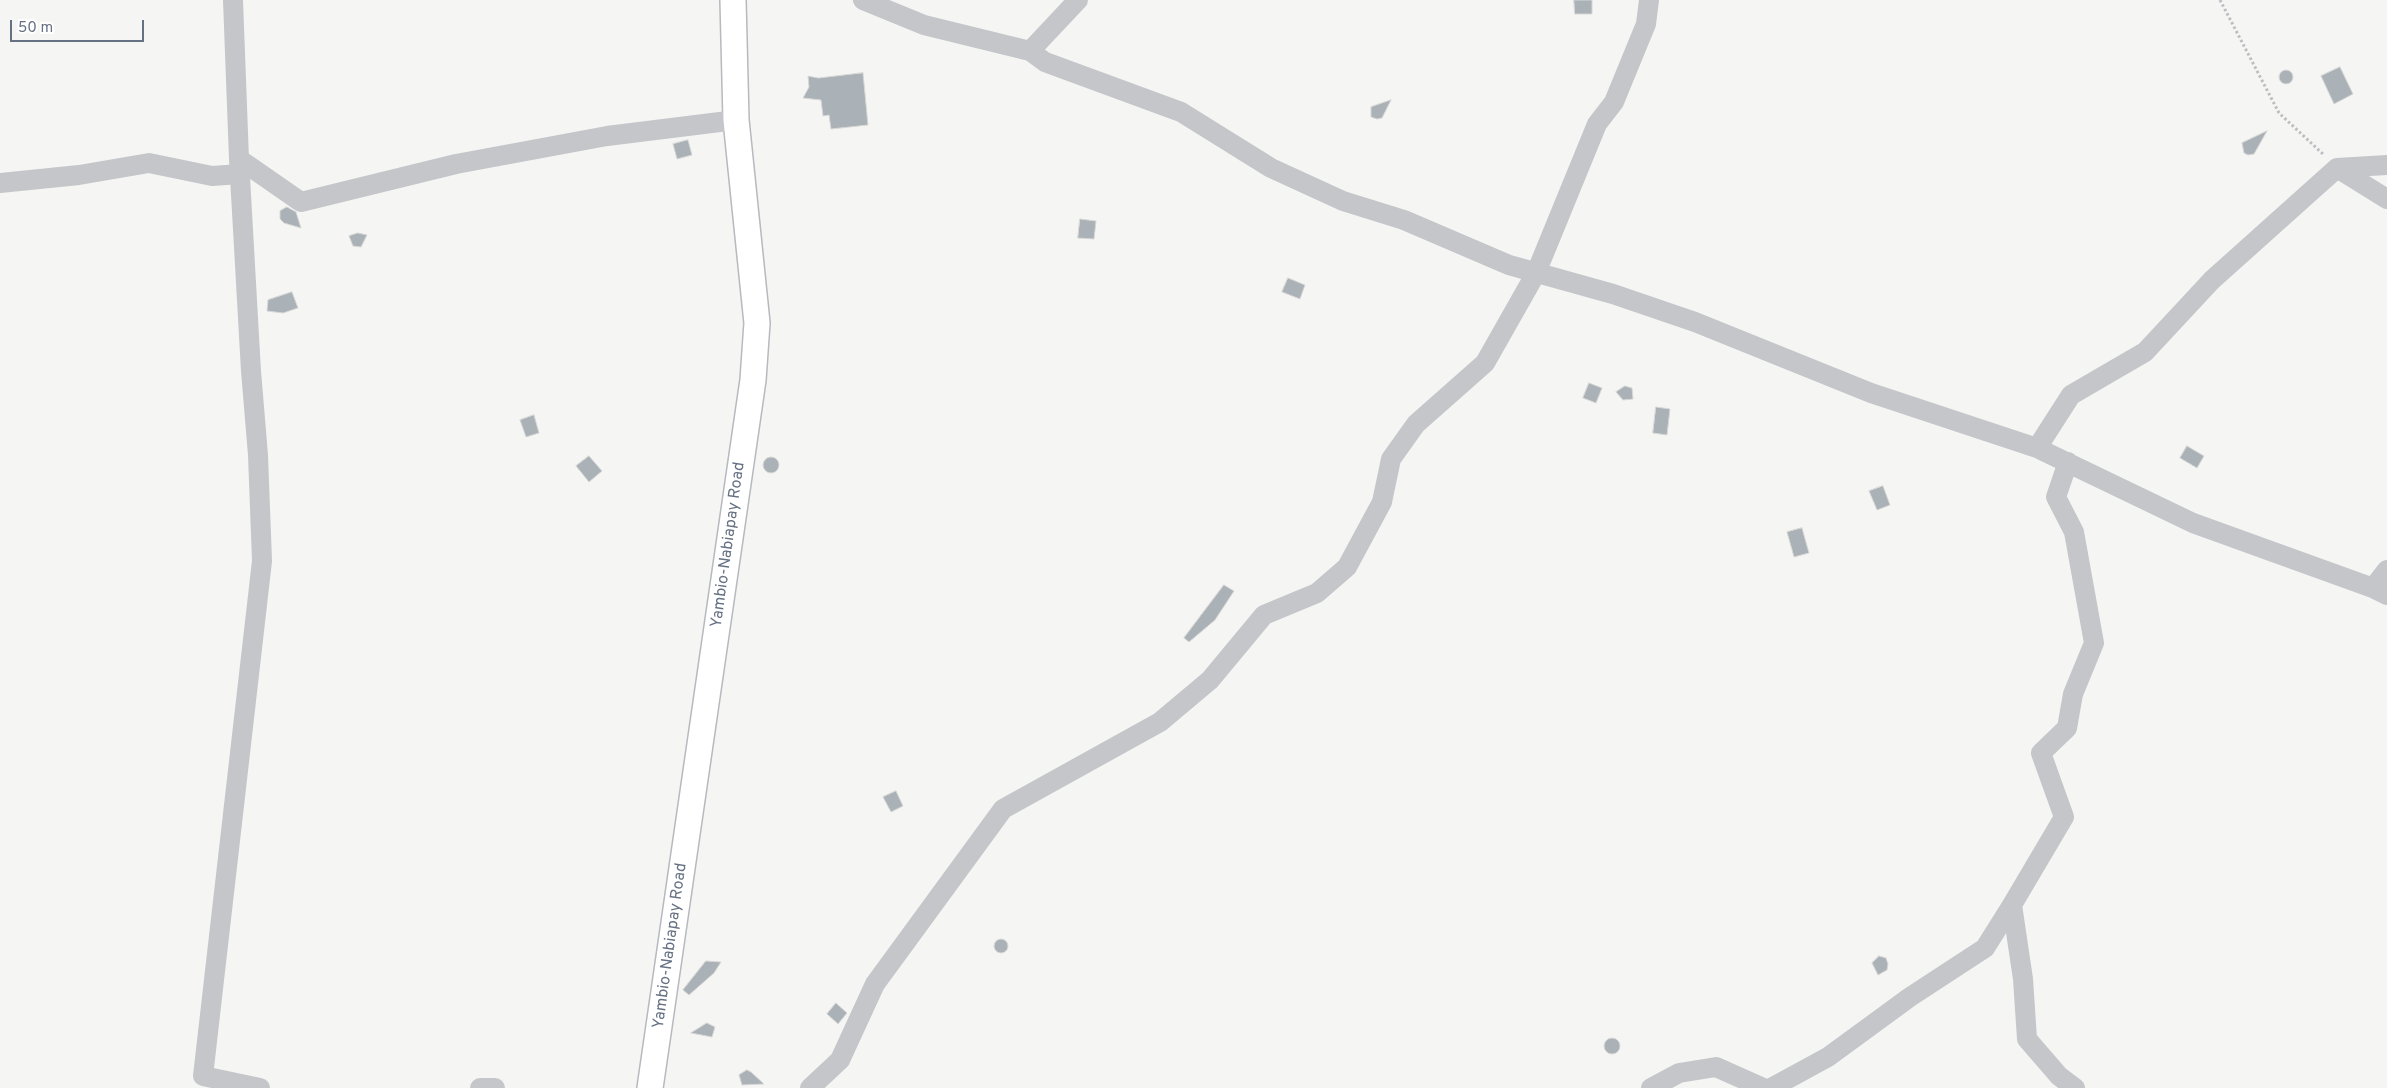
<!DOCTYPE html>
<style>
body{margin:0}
#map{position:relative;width:2387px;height:1088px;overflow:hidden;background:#f5f6f3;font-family:Overpass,sans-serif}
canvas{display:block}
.scale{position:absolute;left:10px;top:20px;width:134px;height:22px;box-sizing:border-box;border:2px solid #667183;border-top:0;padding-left:6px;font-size:15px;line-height:18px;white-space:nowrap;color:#667183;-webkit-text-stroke:4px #fff;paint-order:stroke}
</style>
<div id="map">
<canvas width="2387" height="1088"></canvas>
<div class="scale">50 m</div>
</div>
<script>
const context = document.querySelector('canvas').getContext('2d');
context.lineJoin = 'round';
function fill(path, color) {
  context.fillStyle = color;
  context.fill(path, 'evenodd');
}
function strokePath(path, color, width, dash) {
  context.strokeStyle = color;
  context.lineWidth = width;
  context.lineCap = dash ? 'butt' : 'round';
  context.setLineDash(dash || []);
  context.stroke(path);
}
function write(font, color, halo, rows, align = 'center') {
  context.font = font + ' Overpass,sans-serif';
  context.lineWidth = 5;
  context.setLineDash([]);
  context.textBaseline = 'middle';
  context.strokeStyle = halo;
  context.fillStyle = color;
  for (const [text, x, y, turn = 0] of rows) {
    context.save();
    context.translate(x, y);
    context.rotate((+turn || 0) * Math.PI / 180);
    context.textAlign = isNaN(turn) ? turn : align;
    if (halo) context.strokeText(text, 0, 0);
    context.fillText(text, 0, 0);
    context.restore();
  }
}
const building = new Path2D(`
 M1574,0H1592V14H1575Z
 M2340,67L2353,94L2334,104L2321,76Z
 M2279 77a7 7 0 1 1 14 0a7 7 0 1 1-14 0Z
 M863,73L868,125L831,129L829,115L823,116L821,100L803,98L809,87L808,76L818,78Z
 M1391,100L1382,118L1377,119L1371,117V107Z
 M2267,131L2254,154L2248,155L2244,153L2242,143Z
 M688,140L692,155L677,159L673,144Z
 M287,207L296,212L301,228L284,223L280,219V211Z
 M1080,219L1096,221L1094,239L1078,238Z
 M358,233L367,235L361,247L353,246L349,236Z
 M1288,278L1305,285L1300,299L1282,292Z
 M292,292L298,308L283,313L267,311L268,300Z
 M1589,383L1602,388L1596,403L1583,398Z
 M1625,386L1632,388L1633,399L1623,400L1616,392Z
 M1656,407L1670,409L1667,435L1653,433Z
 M534,415L539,433L526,437L520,420Z
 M2187,446L2204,456L2197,468L2180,458Z
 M589,456L602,471L589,482L576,466Z
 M763 465a8 8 0 1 1 16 0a8 8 0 1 1-16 0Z
 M1883,486L1890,505L1877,510L1869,491Z
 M1802,528L1809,553L1794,557L1787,532Z
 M1224,585L1234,591L1215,620L1189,642L1184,638Z
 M896,791L903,806L891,812L883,797Z
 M994 946a7 7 0 1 1 14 0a7 7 0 1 1-14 0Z
 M1879,956L1886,958L1888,964L1887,970L1878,975L1872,963Z
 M706,961L721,962L714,973L689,995L683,990Z
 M836,1003L847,1013L838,1024L827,1014Z
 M707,1023L715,1027L712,1037L691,1033Z
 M1604 1046a8 8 0 1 1 16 0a8 8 0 1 1-16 0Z
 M747,1070L751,1072L764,1084L742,1085L739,1075Z`);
fill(building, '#aab1b7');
strokePath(building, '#d7d7d5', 1);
const major = new Path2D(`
 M650,1088L753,380L757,323L736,120L733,0`);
strokePath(major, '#b7b9be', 28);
strokePath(new Path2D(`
 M2220,0L2279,113L2324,155`), '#bdbec1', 3, [2.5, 2.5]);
strokePath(new Path2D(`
 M233,0L239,159L251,371L258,455L262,561L203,1076L260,1088
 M863,0L924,25L1030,51L1045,62L1181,112L1271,168L1343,201L1404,220L1509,265L1613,294L1695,322L1871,393L2037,448L2193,523L2373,588L2387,595
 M1030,51L1078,0
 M239,159L301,202L456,164L607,136L736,120
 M2337,168L2387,199
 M0,183L79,175L149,163L212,176L240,174
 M2037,448L2071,395L2145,352L2212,280L2337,168L2387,165
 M2068,462L2056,497L2074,532L2094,643L2073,694L2067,728L2041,753L2064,817L2012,905L2023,979L2027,1039L2059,1076L2075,1088
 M2373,588L2387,570
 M480,1088H495
 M810,1088L840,1060L875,984L1003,809L1160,722L1210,680L1264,615L1317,593L1347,567L1382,502L1391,459L1416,424L1485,363L1536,273L1597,124L1614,102L1646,24L1649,0
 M1651,1088L1679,1073L1716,1067L1763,1088
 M1771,1088L1828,1057L1910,997L1985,948L2012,905`), '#c4c6ca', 20);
strokePath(major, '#fff', 25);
write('16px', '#667183', '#fff', [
 ["Yambio-Nabiapay Road",729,545,-82],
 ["Yambio-Nabiapay Road",671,946,-82]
]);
</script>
